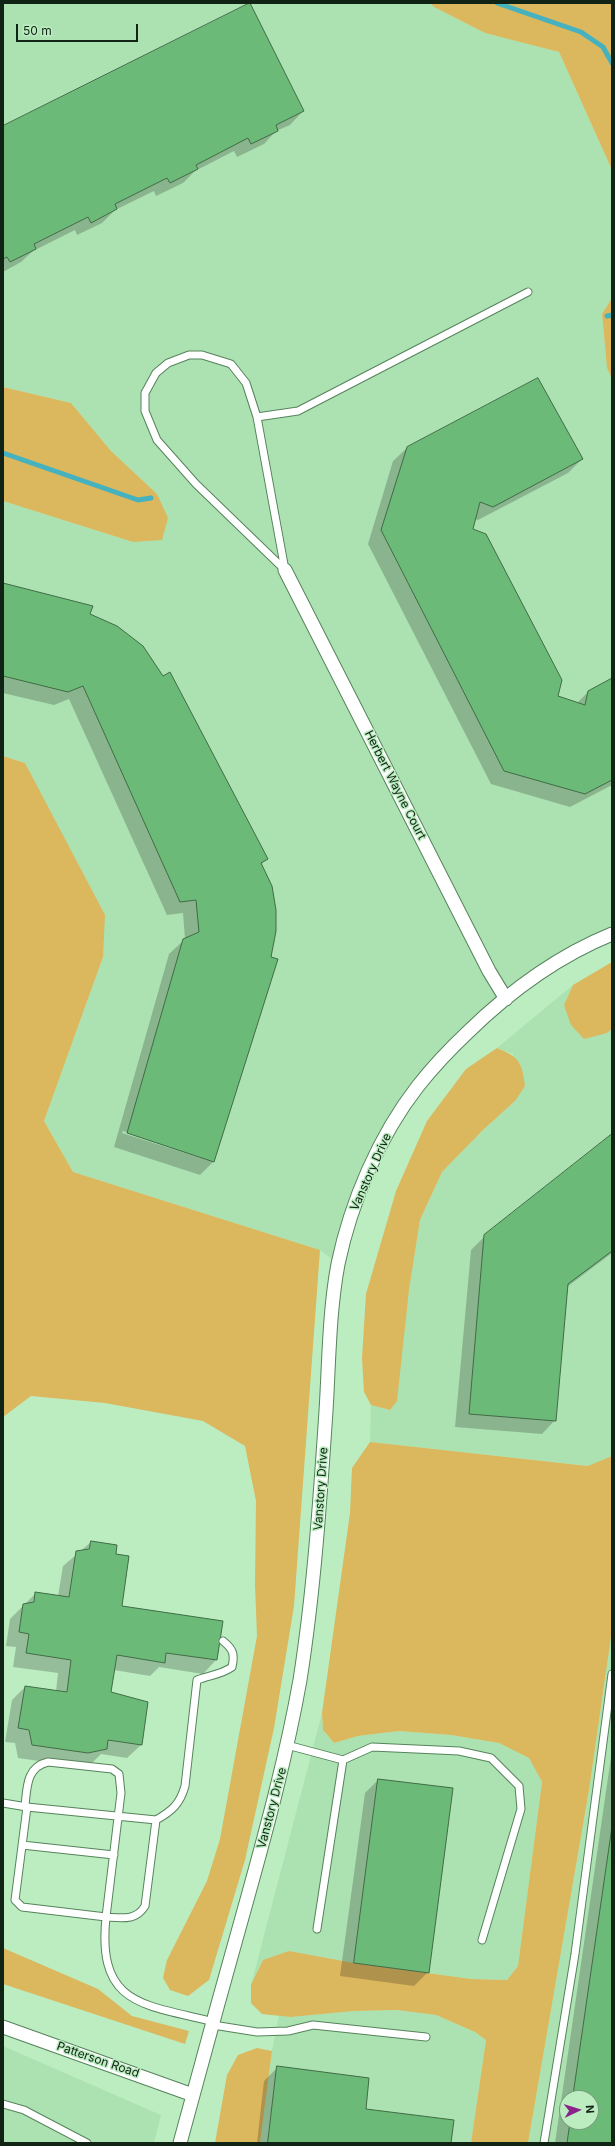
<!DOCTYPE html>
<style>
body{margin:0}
#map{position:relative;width:615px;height:2146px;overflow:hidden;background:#bcedc1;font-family:Inter,sans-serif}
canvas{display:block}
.frame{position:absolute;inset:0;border:4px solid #112314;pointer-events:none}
.north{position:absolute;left:559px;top:2090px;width:40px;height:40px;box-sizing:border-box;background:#bcedc1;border:1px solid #789c7c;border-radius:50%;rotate:86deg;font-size:11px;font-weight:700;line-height:16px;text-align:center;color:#112314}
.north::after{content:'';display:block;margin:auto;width:14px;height:18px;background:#8a248b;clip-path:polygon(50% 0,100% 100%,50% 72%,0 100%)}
.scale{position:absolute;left:16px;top:24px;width:122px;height:18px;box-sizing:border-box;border:2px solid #112314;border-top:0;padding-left:5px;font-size:12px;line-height:14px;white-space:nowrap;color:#112314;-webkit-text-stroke:3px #bcedc1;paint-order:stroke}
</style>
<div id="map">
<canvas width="615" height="2146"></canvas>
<div class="frame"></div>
<div class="north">N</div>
<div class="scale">50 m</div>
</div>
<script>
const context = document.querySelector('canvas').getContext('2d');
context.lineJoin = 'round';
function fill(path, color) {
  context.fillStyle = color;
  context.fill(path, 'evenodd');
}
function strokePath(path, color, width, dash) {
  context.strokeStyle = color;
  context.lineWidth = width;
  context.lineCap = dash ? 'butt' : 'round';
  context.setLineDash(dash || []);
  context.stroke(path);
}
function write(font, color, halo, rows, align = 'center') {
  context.font = font + ' Inter,sans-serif';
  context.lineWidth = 3;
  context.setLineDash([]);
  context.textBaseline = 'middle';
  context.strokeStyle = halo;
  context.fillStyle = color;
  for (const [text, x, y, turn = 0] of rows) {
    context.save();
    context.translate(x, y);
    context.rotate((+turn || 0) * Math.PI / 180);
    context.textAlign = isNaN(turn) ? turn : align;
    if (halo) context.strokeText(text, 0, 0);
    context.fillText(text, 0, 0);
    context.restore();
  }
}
fill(new Path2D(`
 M3,3H430L434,7L485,33L559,52L612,170V298L602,314L607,368L612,379V934L542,971L443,1056L380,1148L338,1264L320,1250L73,1172L44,1121L103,957L25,763L3,756V501L133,542L157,494L111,451L71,403L3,387Z
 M573,985L564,1005L607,1033L612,1029V1456L589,1466L370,1442L371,1405L390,1410L420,1220L442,1172L483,1130L515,1101L513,1054L497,1048Z
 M612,1630V2143H528L589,1790ZM567,2098H591V2122H567Z
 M322,1713L323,1730L334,1743L358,1736L399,1731L451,1735L499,1743L529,1758L542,1782L518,1966L507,1980L471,1979L354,1963L289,1951L251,1985Z
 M397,2010L436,2015L475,2032L486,2040L471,2143H260L272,2051L279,2015L291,2017L354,2011Z
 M3,2046L161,2115L154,2143H3Z`), '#ace2b2');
fill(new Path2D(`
 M430,3H612V170L559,52L485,33L434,7Z
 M612,298V379L607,368L602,314Z
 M3,387L71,403L111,451L157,494L168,518L162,540L133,542L3,501Z
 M3,756L25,763L105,915L103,957L44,1121L73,1172L320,1250L294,1606L274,1728L245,1860L209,1980L188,1996L170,1990L163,1978L167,1960L207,1881L220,1839L257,1636L255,1585L256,1501L245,1446L203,1421L105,1403L31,1396L3,1417Z
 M612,962V1029L607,1033L584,1039L571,1025L564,1005L573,985Z
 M497,1048C520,1057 522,1063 525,1086L515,1101L483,1130L442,1172L420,1220L409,1290L397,1401L390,1410L371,1405L364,1392L362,1358L366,1294L396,1191L427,1121L466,1069Z
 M370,1442L588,1466L612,1456V1630L589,1790L528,2143H471L486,2040L475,2032L436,2015L397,2010L354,2011L291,2017L262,2014L251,2003V1985L263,1960L289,1951L354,1963L471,1979L507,1980L518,1966L542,1782L529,1758L499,1743L451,1735L399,1731L358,1736L334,1743L323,1730L322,1713L350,1513L352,1468Z
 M3,1948L98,1989L132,2016L189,2031L185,2044L3,1984Z
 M257,2048L272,2051L260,2143H215L227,2075L238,2055Z`), '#dbb75e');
fill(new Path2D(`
 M303,111L290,125L276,131L264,144L237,157L234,151L195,171L183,183L156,196L154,191L115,210L102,223L77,235L75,230L33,251L21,262L3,272V127Z
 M407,448L582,459L568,473L478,520L475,519L472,529L557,697L577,703L589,691L612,680V785L570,807L491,784L368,544L393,461Z
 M3,584L89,614L267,858L261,865L270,958L214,1161L200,1175L114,1147L169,954L185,939L183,913L167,915L69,699L54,705L3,693ZM123,1131L207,1158V1160L122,1133Z
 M612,1135V1253L567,1287L555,1420L542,1434L455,1427L471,1250L485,1236Z
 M91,1542L115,1555L121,1606L216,1660L203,1674L159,1667L150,1676L114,1670L110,1693L141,1745L127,1758L101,1754L92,1763L74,1766L18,1758L15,1743L5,1742L12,1700L25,1687L56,1691L58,1673L13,1667L16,1647L6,1646L10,1619L36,1593L58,1596L63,1566Z
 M612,1750V2143H555ZM567,2098H591V2122H567Z
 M378,1780L428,1972L414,1986L340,1976L365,1793Z
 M278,2067L365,2110L450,2143H257L264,2081Z`), '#0003');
strokePath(new Path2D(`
 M497,3L581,32L603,47L612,63
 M607,316L612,315
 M3,453L138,500L151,498`), '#46b1bf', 5);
const building = new Path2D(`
 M250,3L304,111L276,125L278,131L251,144L248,138L196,165L198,169L170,183L167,178L115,204L117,209L91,223L88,217L34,244L36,249L10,262L7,257L3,259V126Z
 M538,378L583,459L493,507L480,502L473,529L486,534L562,680L558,696L585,705L588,691L612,678V780L585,794L504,771L381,530L407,447Z
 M3,583L93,606L90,614L117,626L143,646L163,676L170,672L268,859L261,863L272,886L276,910V931L271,957L278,959L214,1162L127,1133L183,939L199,932L196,900L180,902L83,686L68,692L3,676Z
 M612,1134V1251L568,1284L556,1421L469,1414L484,1235Z
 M91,1541L117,1545L116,1554L129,1556L122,1606L223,1621L217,1660L166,1653L165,1663L117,1655L111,1692L148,1702L142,1745L108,1740L107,1749L88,1753L32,1745L29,1730L18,1728L25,1686L67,1692L71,1660L26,1653L29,1634L19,1632L23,1604L34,1602L35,1592L69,1597L76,1551L89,1549Z
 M378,1779L453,1788L429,1973L354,1963Z
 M612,1827V2143H567L570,2122H591V2098H573Z
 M277,2066L369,2078L366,2109L454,2120L451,2143H268Z`);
fill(building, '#6cba78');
strokePath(building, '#406c46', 1);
const lane = new Path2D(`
 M189,355H202L231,364L246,383L257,417L285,570L196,484L157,440L145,411V393L156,373L168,363Z
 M257,417L298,411L528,292
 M287,1745L343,1760L317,1929
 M343,1760L372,1747L459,1751L491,1758L519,1786L521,1809L482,1940
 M3,1803L27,1807L15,1900L22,1907L106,1917C97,2006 143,2004 214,2022
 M25,1806C27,1788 26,1767 48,1762L112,1769L119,1774L121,1793L106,1917C122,1918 136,1921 145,1906L156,1820
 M27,1807L156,1820C172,1811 180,1804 185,1786L197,1680C209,1675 221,1675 232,1667C235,1654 233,1649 223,1641
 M22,1845L114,1855
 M213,2025L257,2032L288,2031L313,2025L426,2037
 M3,2104L24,2110L87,2143
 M544,2143L575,1954L612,1674`);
const street = new Path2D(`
 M285,570L489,971L506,999
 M3,2027L193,2095
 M180,2143C202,2061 225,1978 248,1896C268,1824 287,1753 300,1680C314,1591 320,1501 326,1411C329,1363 329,1312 338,1264C351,1202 379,1136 418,1086C433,1067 450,1049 468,1032C509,992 558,956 612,934`);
strokePath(lane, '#56835c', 9);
strokePath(street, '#56835c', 15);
strokePath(lane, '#fff', 7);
strokePath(street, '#fff', 13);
write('12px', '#112314', '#bcedc1', [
 ["Herbert Wayne Court",395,785,63],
 ["Vanstory Drive",371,1172,-66],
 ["Vanstory Drive",321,1489,-86],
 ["Vanstory Drive",272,1808,-75],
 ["Patterson Road",98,2060,19]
]);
</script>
